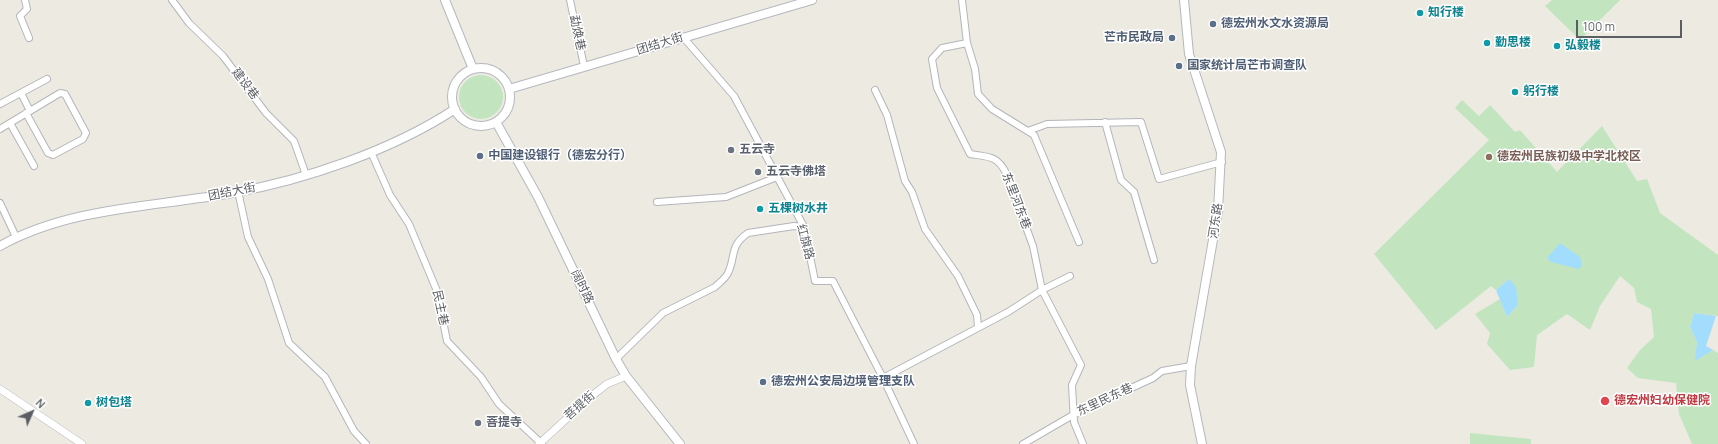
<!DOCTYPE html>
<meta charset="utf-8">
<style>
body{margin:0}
#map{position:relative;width:1718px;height:444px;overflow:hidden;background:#edeae2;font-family:Manrope,sans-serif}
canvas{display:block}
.north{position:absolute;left:12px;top:392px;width:40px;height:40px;-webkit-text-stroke:3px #fff;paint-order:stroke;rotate:45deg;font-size:11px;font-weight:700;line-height:16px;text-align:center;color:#5b5f63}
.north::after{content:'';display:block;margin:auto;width:14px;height:18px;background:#5b5f63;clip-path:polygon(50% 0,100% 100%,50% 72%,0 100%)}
.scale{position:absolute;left:1576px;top:20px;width:106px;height:18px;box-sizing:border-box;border:2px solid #5b5f63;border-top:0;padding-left:5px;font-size:12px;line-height:14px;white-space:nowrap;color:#5b5f63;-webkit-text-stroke:3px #fff;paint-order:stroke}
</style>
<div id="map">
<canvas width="1718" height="444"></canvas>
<div class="north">N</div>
<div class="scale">100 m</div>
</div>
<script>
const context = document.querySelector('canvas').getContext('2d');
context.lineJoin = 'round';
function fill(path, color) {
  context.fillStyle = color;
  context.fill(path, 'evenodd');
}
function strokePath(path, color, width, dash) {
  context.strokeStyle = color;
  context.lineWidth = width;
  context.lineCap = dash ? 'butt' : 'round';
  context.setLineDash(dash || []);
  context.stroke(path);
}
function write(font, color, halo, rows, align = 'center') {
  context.font = font + ' Manrope,"Noto Sans SC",sans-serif';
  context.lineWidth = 3;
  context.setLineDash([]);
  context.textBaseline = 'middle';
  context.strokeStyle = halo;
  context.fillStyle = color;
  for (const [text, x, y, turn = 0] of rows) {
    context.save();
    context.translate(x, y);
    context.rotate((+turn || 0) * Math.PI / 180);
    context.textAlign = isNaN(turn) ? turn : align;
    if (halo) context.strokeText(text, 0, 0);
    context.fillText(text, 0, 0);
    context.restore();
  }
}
fill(new Path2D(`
 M1552,0H1620L1580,40L1545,6Z
 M459 97a22 22 0 1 1 44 0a22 22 0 1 1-44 0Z
 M1462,100L1479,116L1490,105L1515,132L1520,130L1557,172L1602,126L1637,181L1647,179L1660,213L1718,255V316L1694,313L1690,327L1697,342L1696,360L1713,350L1718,353V444H1692L1679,414L1676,383L1638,378L1627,368L1640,350L1654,337L1651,309L1637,302L1634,288L1620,276L1600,306L1590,330L1567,314L1537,335L1534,367L1510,370L1487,344L1490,333L1475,314L1500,299L1507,317L1518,305L1509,279L1496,290L1491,286L1436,330L1374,254L1489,140L1455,108Z
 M1470,433L1531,439V444H1470Z`), '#c2e5bf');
fill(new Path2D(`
 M1560,243L1580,257L1582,265L1579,269L1551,262L1547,258Z
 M1509,279L1516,287L1518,305L1507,317L1496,290Z
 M1694,313L1716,316L1706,346L1713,350L1695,361L1697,342L1690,327Z`), '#a2ddfd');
const minor = new Path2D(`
 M25,0L27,9L20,16L29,38
 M172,0L189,23L223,56L266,113L294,141L306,175
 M570,0L584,66
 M962,0L967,43L975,69L978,94L992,109L1034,135L1079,242
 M683,37L734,96L804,227L815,281H833L883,378L914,444
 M967,43L942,48L932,59L937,88L970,154C988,157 997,155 1006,173L1033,246L1042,290L1081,365L1072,385L1074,422L1083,444
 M875,90L887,115L905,181L912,192L925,229L958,276L977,315L978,327
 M21,93L30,111
 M0,104L47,79
 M1105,122L1121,180L1134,192L1154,260
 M10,123L34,166
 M0,129L60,93L65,94L86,133L83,139L53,155L48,153L26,113
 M1028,131L1047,124L1141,122L1159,179L1222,162
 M371,152L390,195L409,224L437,291L447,341L481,377L499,404L542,444
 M238,191L248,237L268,279L289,343L325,377L354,431L366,444
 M657,202L726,197L777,177
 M0,203L16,237
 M616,359L663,313L715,287C719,283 726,278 728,273C736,257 729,246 748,233L794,226L804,227
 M883,378L1008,312L1042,290L1070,276
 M1023,444L1073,415L1153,378L1162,371L1191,366`);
const tertiary = new Path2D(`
 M0,389L82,444
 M539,444L589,398L607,384L626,376`);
const secondary = new Path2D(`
 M445,0L473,69
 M1184,0L1189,54L1221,152L1218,211L1191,366L1190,385L1202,444
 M452 97a29 29 0 1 1 58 0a29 29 0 1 1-58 0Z
 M509,89L812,0
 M496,122L538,197L616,359L626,376L680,444
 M0,246C70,207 154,207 232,193C305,180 393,150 455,109`);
strokePath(minor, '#b3b6ba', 8);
strokePath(tertiary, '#b3b6ba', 8);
strokePath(secondary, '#b4b8bd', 10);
strokePath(minor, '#fff', 6);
strokePath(tertiary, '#fff', 7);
strokePath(secondary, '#fff', 8);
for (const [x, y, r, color] of [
 [1420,13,4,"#0f9aa8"],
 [1213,24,4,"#5c6f8a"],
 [1172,38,4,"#5c6f8a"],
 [1487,43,4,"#0f9aa8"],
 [1557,46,4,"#0f9aa8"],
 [1179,66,4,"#5c6f8a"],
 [1515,92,4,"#0f9aa8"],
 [731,150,4,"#6b7280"],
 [480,156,4,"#5c6f8a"],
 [1489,157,4,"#8d6e63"],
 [758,172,4,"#6b7280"],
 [760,209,4,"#0f9aa8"],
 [763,382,4,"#5c6f8a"],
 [1605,401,5,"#e0444e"],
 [88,403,4,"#0f9aa8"],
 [478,423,4,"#6b7280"]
]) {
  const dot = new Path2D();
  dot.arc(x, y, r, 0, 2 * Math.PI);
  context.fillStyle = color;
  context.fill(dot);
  strokePath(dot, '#fff', 1.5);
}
write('bold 12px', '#0d838f', '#fff', [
 ["知行楼",1428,13],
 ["勤思楼",1495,43],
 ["弘毅楼",1565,46],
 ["躬行楼",1523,92],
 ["五棵树水井",768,209],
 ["树包塔",96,403]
], 'left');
write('bold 12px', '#4e5e75', '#fff', [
 ["德宏州水文水资源局",1221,24],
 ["芒市民政局",1164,38,"right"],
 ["国家统计局芒市调查队",1187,66],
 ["中国建设银行（德宏分行）",488,156],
 ["德宏州公安局边境管理支队",771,382]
], 'left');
write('12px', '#5b5f63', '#fff', [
 ["勐焕巷",577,33,78],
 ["团结大街",660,44,-17],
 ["建设巷",245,84,53],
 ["团结大街",232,192,-11],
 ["东里河东巷",1016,201,69],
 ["河东路",1216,221,-82],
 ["红旗路",805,242,75],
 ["阔时路",582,287,64],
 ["民主巷",440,308,78],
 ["东里民东巷",1105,400,-25],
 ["菩提街",580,406,-42]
]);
write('bold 12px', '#5b616d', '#fff', [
 ["五云寺",739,150],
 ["五云寺佛塔",766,172],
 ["菩提寺",486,423]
], 'left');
write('bold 12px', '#785e54', '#fff', [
 ["德宏州民族初级中学北校区",1497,157]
], 'left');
write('bold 12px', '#be3a42', '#fff', [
 ["德宏州妇幼保健院",1614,401]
], 'left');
</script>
